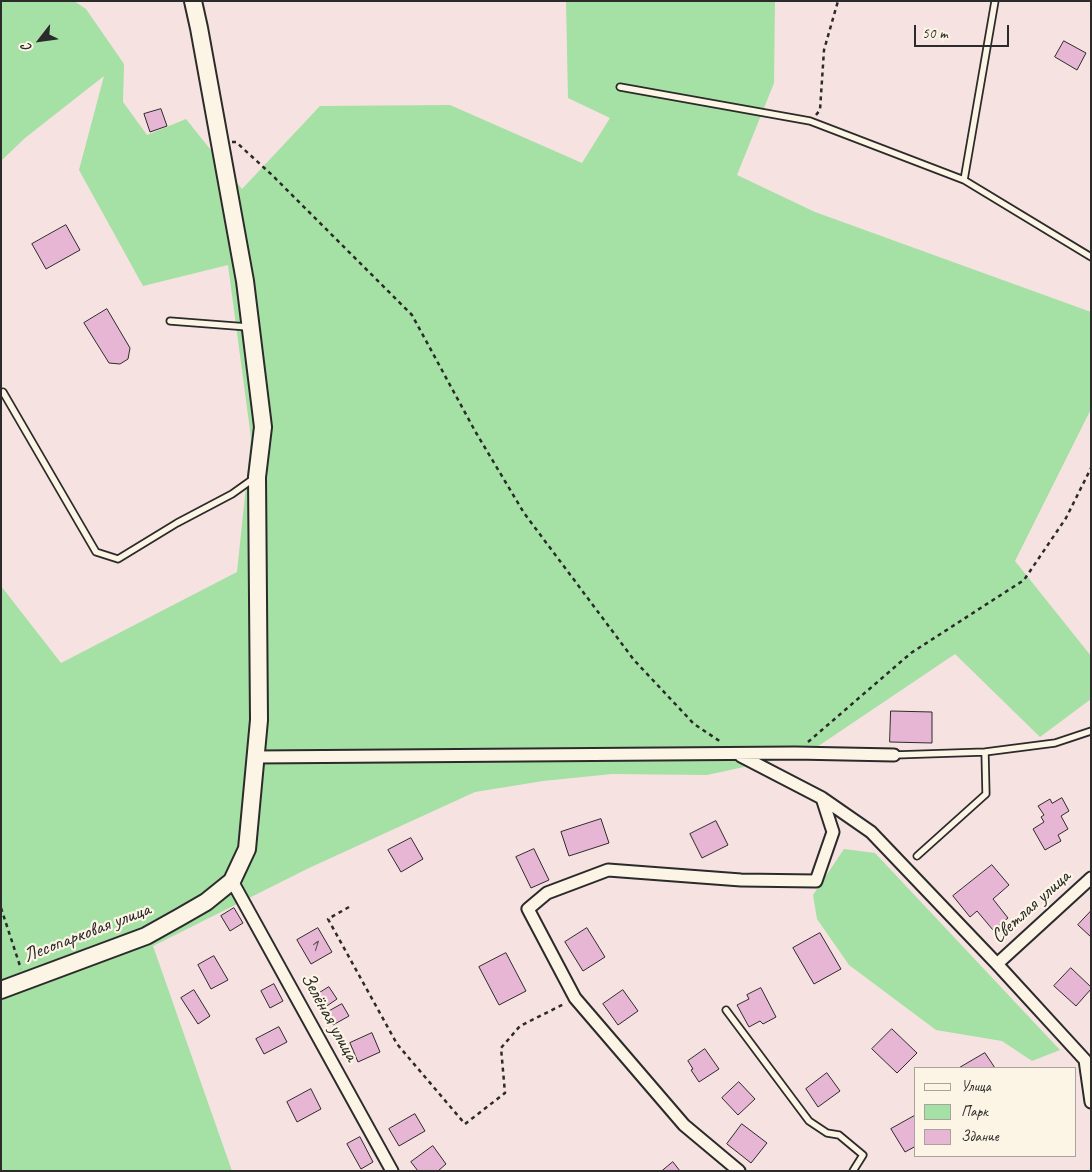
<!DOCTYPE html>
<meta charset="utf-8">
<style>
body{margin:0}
#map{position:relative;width:1092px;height:1172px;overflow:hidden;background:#f6e2e0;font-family:Caveat,sans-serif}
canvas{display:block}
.frame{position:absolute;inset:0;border:2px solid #2b2b2b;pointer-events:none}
.legend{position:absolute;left:914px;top:1067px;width:162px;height:90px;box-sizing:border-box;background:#fcf5e5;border:1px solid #a8a49b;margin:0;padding:6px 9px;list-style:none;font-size:15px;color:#2b2b2b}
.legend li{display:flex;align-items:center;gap:10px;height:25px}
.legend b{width:25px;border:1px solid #a8a49b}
.north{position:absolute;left:15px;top:15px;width:50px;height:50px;-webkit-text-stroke:4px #fcf5e5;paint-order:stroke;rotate:240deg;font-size:14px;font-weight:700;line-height:20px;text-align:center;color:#2b2b2b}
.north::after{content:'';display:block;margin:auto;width:18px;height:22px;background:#2b2b2b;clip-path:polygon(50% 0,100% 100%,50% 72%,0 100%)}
.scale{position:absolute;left:914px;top:25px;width:95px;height:22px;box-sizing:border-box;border:2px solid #2b2b2b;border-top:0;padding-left:6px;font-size:15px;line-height:18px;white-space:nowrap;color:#2b2b2b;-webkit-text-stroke:4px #fcf5e5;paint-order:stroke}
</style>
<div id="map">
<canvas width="1092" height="1172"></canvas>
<div class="frame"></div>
<ul class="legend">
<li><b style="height:6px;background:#fcf5e5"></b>Улица</li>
<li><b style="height:14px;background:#a5e0a5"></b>Парк</li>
<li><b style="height:14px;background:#e8b6d5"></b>Здание</li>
</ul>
<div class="north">С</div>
<div class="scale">50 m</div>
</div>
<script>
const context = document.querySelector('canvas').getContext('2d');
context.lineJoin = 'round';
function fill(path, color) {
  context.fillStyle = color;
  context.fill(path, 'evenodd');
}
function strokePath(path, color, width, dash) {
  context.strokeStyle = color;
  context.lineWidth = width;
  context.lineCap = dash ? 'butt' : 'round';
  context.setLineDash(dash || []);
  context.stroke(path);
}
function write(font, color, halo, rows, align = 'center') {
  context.font = font + ' Caveat,sans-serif';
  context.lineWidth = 4.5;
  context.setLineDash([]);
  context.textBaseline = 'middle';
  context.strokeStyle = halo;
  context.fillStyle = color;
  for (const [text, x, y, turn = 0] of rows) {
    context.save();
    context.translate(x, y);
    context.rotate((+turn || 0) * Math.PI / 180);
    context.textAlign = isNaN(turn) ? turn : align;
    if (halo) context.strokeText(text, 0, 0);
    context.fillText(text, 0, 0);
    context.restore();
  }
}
fill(new Path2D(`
 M1,1H74L86,9L124,64L123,102L147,135L186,119L242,189L320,106L450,105L582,163L610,118L568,98L566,1H775L774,83L737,175L815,212L1091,312V409L1015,561L1091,656V699L1040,737L955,654L808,753L707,775L612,774L543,781L475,792L309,868L153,946L232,1171H1V586L61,663L237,572L251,438L228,265L143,286L79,170L104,76L25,138L1,161Z
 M844,849L875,853L1060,1050L1032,1061L1002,1041L936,1030L849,965L817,919L813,895Z`), '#a5e0a5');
const building = new Path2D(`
 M1064,41L1086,53L1077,70L1055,57Z
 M161,109L167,126L150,132L144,114Z
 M66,225L80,250L46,269L32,244Z
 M107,309L130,348L128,359L120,364L109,363L84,323Z
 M891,711L932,712V743L890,742Z
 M1062,798L1069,811L1061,816L1068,829L1058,835L1061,841L1045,850L1033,829L1044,822L1041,817L1044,815L1038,806L1050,799L1052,803Z
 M601,819L609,843L569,856L561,832Z
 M716,821L728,845L702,858L690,834Z
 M411,838L423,859L401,872L388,850Z
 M534,849L549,880L531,888L516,857Z
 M992,865L1009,885L993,899L1008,918L993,930L977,911L970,917L953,896Z
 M234,908L243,923L230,931L221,916Z
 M1091,911V937L1078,925Z
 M318,928L332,952L311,964L297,940Z
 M587,928L605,957L583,971L565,942Z
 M820,933L841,969L814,984L793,948Z
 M506,953L526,991L499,1005L479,967Z
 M214,956L228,980L211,989L198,965Z
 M1071,968L1091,987V989L1076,1006L1054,986Z
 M274,984L283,1001L270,1008L261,991Z
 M329,987L337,999L321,1010L313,997Z
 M761,988L776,1017L763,1024L760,1021L749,1027L737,1005L749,999L747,995Z
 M194,990L210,1016L198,1024L181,998Z
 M623,990L638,1011L618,1025L603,1004Z
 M342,1004L349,1016L333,1025L326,1013Z
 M279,1027L287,1042L264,1054L256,1039Z
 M892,1029L917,1053L897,1073L872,1049Z
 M372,1033L380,1052L358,1062L350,1043Z
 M705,1049L719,1069L699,1082L691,1070L693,1069L688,1061Z
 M985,1053L995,1068H959Z
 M827,1073L840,1091L818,1107L806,1089Z
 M739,1082L755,1099L738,1115L722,1098Z
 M311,1089L321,1109L297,1122L287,1102Z
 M415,1114L425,1131L399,1146L389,1129Z
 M916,1115V1146L905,1152L891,1129Z
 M742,1124L767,1143L751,1163L727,1144Z
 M360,1137L373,1162L361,1169L347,1144Z
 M433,1146L446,1164L438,1171H418L411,1162Z
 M673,1162L680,1171H662Z`);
fill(building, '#e8b6d5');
strokePath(building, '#2b2b2b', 1);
const lane = new Path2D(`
 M620,87L810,121L964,180L1091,257
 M964,180L995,1
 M170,321L248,327
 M3,392L96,552L118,559L177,523L232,494L253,479
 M894,755L985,752L1055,743L1091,731
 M917,856L986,794L985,752
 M726,1010L809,1121L827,1133L839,1135L863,1155L853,1171`);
const street = new Path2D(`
 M741,756L822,798L871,832L997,964L1085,1060L1091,1102
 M256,757L795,753L894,755
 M232,881L392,1171
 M997,964L1091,878
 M739,1171L684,1125L575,998L528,909L547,893L608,870L741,880L816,881L833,832L822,798`);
const secondary = new Path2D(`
 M1,990L146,936L180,917L206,902L232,881L247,849L259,720L257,477L263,427L245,281L199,28L193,1`);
strokePath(lane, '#2b2b2b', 9);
strokePath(street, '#2b2b2b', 15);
strokePath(secondary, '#2b2b2b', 20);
strokePath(new Path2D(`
 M816,115L820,110L824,50L838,1
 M232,142H236L272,175L412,315L475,431L524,513L634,660L694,724L721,742
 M808,742L911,653L1024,580L1066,518L1091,468
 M349,907L328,919L397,1044L465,1124L505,1093L501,1048L520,1026L564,1004
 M1,908L21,969`), '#2b2b2b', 2.5, [4, 4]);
strokePath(lane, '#fcf5e5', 5.5);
strokePath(street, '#fcf5e5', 11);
strokePath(secondary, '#fcf5e5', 16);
write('18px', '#5a4e56', null, [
 ["1",314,946]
]);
write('20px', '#2b2b2b', '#fcf5e5', [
 ["Светлая улица",1031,907,-42],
 ["Лесопарковая улица",87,933,-21],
 ["Зелёная улица",329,1017,61]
]);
</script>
